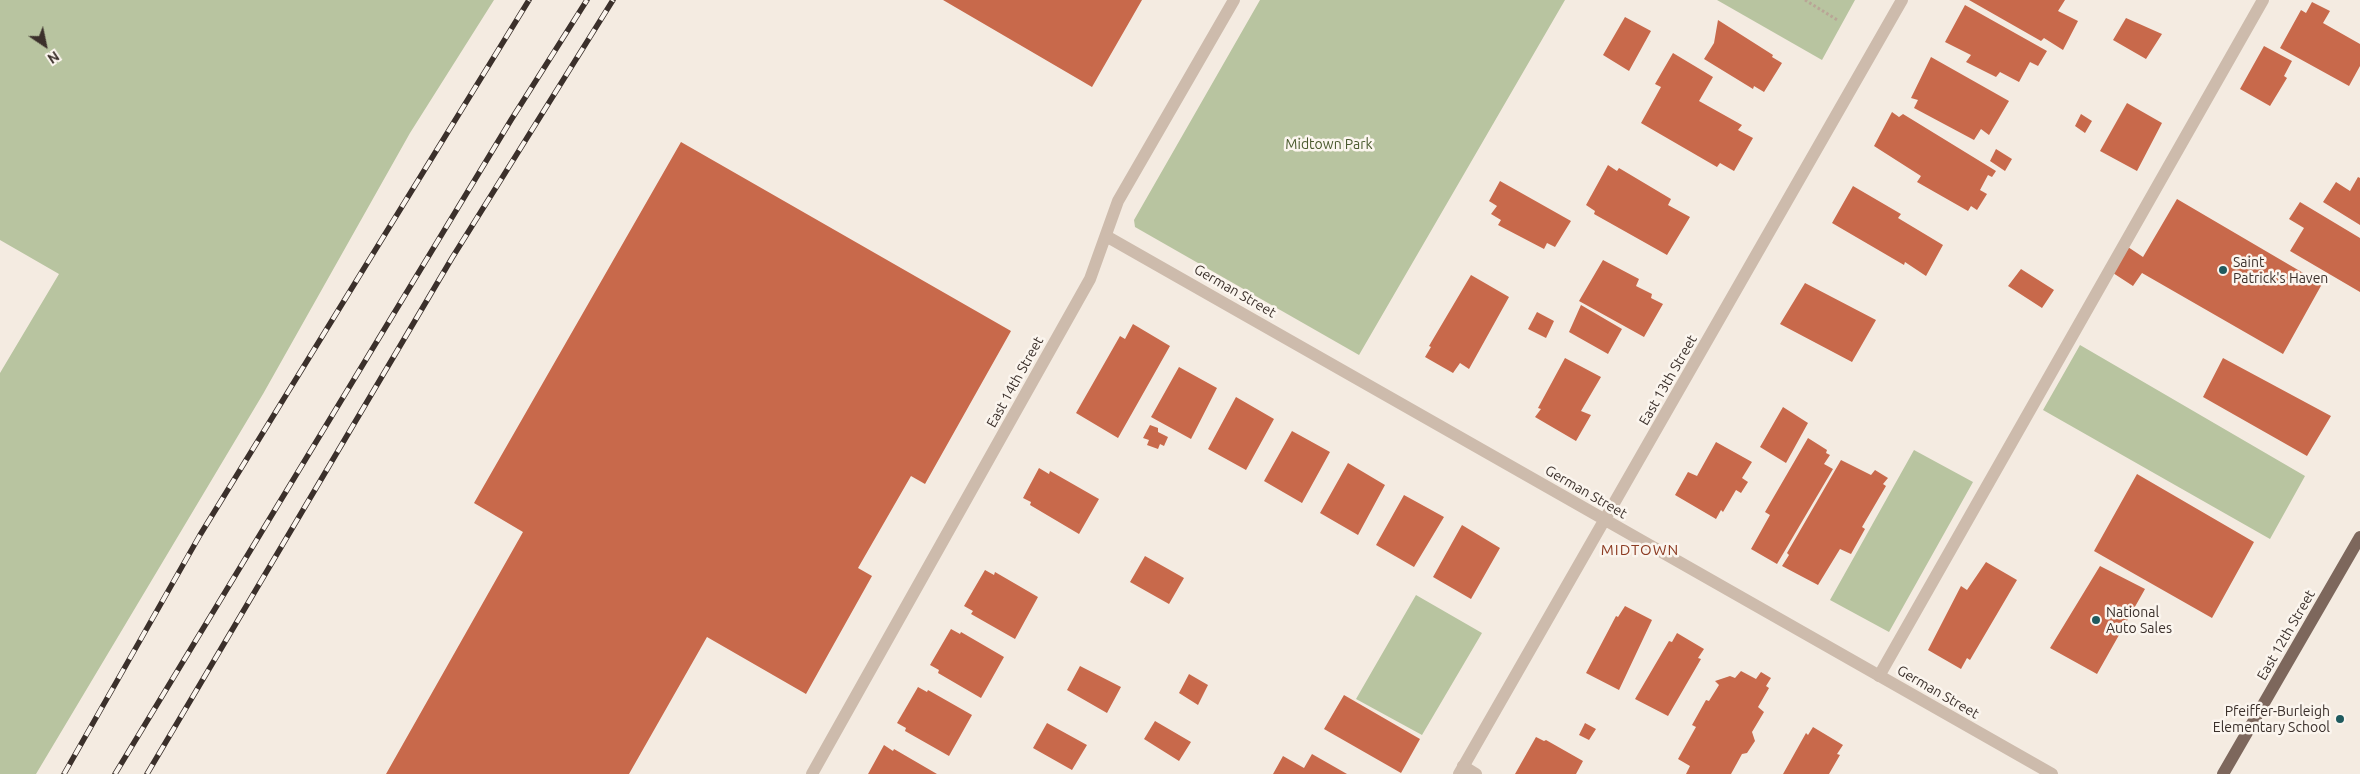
<!DOCTYPE html>
<style>
body{margin:0}
#map{position:relative;width:2360px;height:774px;overflow:hidden;background:#f4ebe1;font-family:Ubuntu,sans-serif}
canvas{display:block}
.north{position:absolute;left:20px;top:20px;width:50px;height:50px;-webkit-text-stroke:4px #fbf5ee;paint-order:stroke;rotate:146deg;font-size:14px;font-weight:700;line-height:20px;text-align:center;color:#3b302b}
.north::after{content:'';display:block;margin:auto;width:18px;height:22px;background:#3b302b;clip-path:polygon(50% 0,100% 100%,50% 72%,0 100%)}
</style>
<div id="map">
<canvas width="2360" height="774"></canvas>
<div class="north">N</div>
</div>
<script>
const context = document.querySelector('canvas').getContext('2d');
context.lineJoin = 'round';
function fill(path, color) {
  context.fillStyle = color;
  context.fill(path, 'evenodd');
}
function strokePath(path, color, width, dash) {
  context.strokeStyle = color;
  context.lineWidth = width;
  context.lineCap = dash ? 'butt' : 'round';
  context.setLineDash(dash || []);
  context.stroke(path);
}
function write(font, color, halo, rows, align = 'center') {
  context.font = font + ' Ubuntu,sans-serif';
  context.lineWidth = 5;
  context.setLineDash([]);
  context.textBaseline = 'middle';
  context.strokeStyle = halo;
  context.fillStyle = color;
  for (const [text, x, y, turn = 0] of rows) {
    context.save();
    context.translate(x, y);
    context.rotate((+turn || 0) * Math.PI / 180);
    context.textAlign = isNaN(turn) ? turn : align;
    if (halo) context.strokeText(text, 0, 0);
    context.fillText(text, 0, 0);
    context.restore();
  }
}
fill(new Path2D(`
 M0,0H494L410,133L263,394L36,774H0V373L59,274L0,240Z
 M1260,0H1565L1359,355L1135,227L1134,220Z
 M1717,0H1855L1822,60Z
 M2080,345L2305,476L2270,539L2043,410Z
 M1914,450L1973,482L1889,632L1830,600Z
 M1416,595L1482,633L1422,735L1356,699Z`), '#b8c4a0');
fill(new Path2D(`
 M943,0H1142L1092,87Z
 M1969,0H2065L2058,11L2078,21L2063,50L2044,38L2041,41Z
 M2312,2L2330,11L2323,23L2360,44V66L2349,86L2280,48L2301,10L2306,13Z
 M1965,5L2047,51L2038,66L2030,62L2019,82L2000,72L1996,77L1966,62L1971,55L1945,42Z
 M1625,17L1651,31L1629,71L1603,55Z
 M2126,18L2162,34L2146,59L2113,40Z
 M1718,20L1773,55L1772,57L1782,63L1764,92L1754,86L1753,89L1704,59L1714,43Z
 M2264,46L2292,61L2284,76L2287,78L2270,106L2240,89Z
 M1673,53L1713,77L1699,101L1742,125L1738,130L1753,138L1734,171L1720,163L1717,167L1641,123L1661,87L1655,84Z
 M1931,57L2009,101L1989,135L1981,129L1974,140L1914,108L1918,100L1911,98Z
 M2127,103L2162,123L2137,171L2100,151Z
 M1892,112L1899,117L1903,114L1996,171L1992,177L1988,175L1980,190L1987,194L1977,210L1971,206L1968,211L1917,182L1921,176L1874,146Z
 M2081,114L2092,121L2085,133L2075,126Z
 M681,142L1011,331L925,484L911,476L858,568L872,576L806,694L707,637L629,774H386L523,532L474,503Z
 M1996,149L2012,159L2005,171L1990,161Z
 M1608,165L1617,171L1619,168L1671,199L1668,205L1690,217L1667,255L1594,214L1595,211L1586,205Z
 M2358,177L2360,178V225L2323,202L2336,182L2350,191Z
 M1500,181L1571,221L1555,247L1547,243L1544,249L1498,225L1501,220L1491,214L1497,206L1489,201Z
 M1853,186L1901,214L1898,218L1943,245L1926,276L1905,262L1904,265L1832,223Z
 M2177,199L2322,284L2283,354L2142,273L2133,286L2113,273L2128,247L2143,257Z
 M2300,202L2360,238V292L2290,251L2304,228L2289,219Z
 M1603,260L1639,279L1636,286L1652,294L1651,298L1663,304L1644,337L1579,301Z
 M2021,269L2054,290L2042,308L2008,286Z
 M1471,275L1509,297L1469,369L1460,363L1453,373L1425,357L1431,347L1429,346Z
 M1805,283L1876,320L1852,362L1780,324Z
 M1581,305L1622,329L1608,354L1569,332Z
 M1537,312L1554,321L1546,338L1528,329Z
 M1133,324L1170,346L1118,438L1076,413L1120,336L1125,339Z
 M1565,358L1601,377L1581,411L1591,415L1576,441L1535,417L1541,409L1538,408Z
 M2223,358L2331,416L2307,456L2203,397Z
 M1179,367L1217,388L1191,439L1151,417Z
 M1236,397L1274,419L1246,470L1208,449Z
 M1783,407L1808,423L1786,463L1760,447Z
 M1150,425L1158,428V432L1168,437L1164,446L1160,444L1158,449L1147,445L1149,440L1143,438Z
 M1292,431L1330,452L1302,503L1264,481Z
 M1808,438L1827,450L1826,453L1830,455L1824,464L1833,469L1777,564L1751,549L1770,515L1765,512Z
 M1716,442L1752,462L1742,478L1748,482L1741,493L1736,490L1723,512L1721,510L1716,519L1675,495L1688,472L1697,476Z
 M1841,460L1871,475L1875,470L1888,478L1883,484L1886,486L1862,527L1865,529L1851,554L1840,549L1818,585L1782,566L1789,555L1787,553Z
 M1348,463L1385,485L1358,535L1320,513Z
 M1039,468L1049,474L1050,471L1099,499L1079,534L1030,505L1031,502L1023,498Z
 M2137,474L2254,542L2212,618L2094,551Z
 M1404,495L1444,517L1414,567L1376,545Z
 M1462,525L1500,548L1471,599L1433,577Z
 M1145,556L1184,578L1169,604L1130,582Z
 M1986,562L2017,580L1970,660L1967,658L1961,669L1928,650L1961,586L1967,590Z
 M2100,566L2145,589L2097,674L2050,648Z
 M985,570L994,575L995,572L1038,597L1015,639L971,614L973,611L964,606Z
 M1625,606L1652,620L1619,690L1586,673L1616,616L1618,617Z
 M951,629L960,634L961,632L1004,657L981,698L938,673L939,670L930,665Z
 M1677,633L1704,649L1698,658L1701,659L1668,716L1635,699L1669,641L1672,642Z
 M1080,666L1121,687L1107,713L1067,690Z
 M1741,671L1756,679L1761,672L1771,678L1766,686L1769,688L1758,707L1764,712L1752,732L1755,741L1747,753L1742,754L1731,774H1686L1690,766L1678,759L1696,727L1692,725L1706,700L1709,701L1719,685L1715,681L1730,676L1735,678Z
 M1189,674L1208,685L1198,705L1179,693Z
 M918,687L927,692L928,690L972,715L949,756L905,731L906,728L897,723Z
 M1344,695L1420,739L1401,773L1324,729Z
 M1155,721L1191,742L1179,761L1144,739Z
 M1047,723L1087,745L1072,770L1033,748Z
 M1585,723L1596,729L1589,740L1579,735Z
 M1813,727L1843,745L1837,754L1840,755L1829,774H1783L1806,733L1808,735Z
 M1536,737L1544,741L1546,740L1583,761L1576,774H1515Z
 M884,745L893,751L894,749L937,774H868Z
 M1312,754L1347,774H1273L1283,756L1304,768Z`), '#c8694b');
strokePath(new Path2D(`
 M1805,0L1839,21`), '#b9a596', 3, [2.5, 2.5]);
strokePath(new Path2D(`
 M1879,676L2263,0
 M1463,766L1476,774`), '#cdbbac', 12);
strokePath(new Path2D(`
 M1106,236L2052,774
 M812,774L1090,279L1118,201L1234,0
 M1459,774L1902,0`), '#cdbbac', 12);
strokePath(new Path2D(`
 M2223,774L2360,537`), '#7d675c', 12);
const rail = new Path2D(`
 M64,774L200,535L529,0
 M115,774L511,120L587,0
 M147,774L452,258L613,0`);
strokePath(rail, '#3b302b', 5.5);
strokePath(rail, '#fbf5ee', 4, [11]);
for (const [x, y, r, color] of [
 [2223,270,5,"#1f5a5e"],
 [2096,620,5,"#1f5a5e"],
 [2340,719,5,"#1f5a5e"]
]) {
  const dot = new Path2D();
  dot.arc(x, y, r, 0, 2 * Math.PI);
  context.fillStyle = color;
  context.fill(dot);
  strokePath(dot, '#fbf5ee', 2);
}
write('14px', '#4a5a2e', '#fbf5ee', [
 ["Midtown Park",1329,144]
]);
write('14px', '#3b302b', '#fbf5ee', [
 ["Saint",2233,262],
 ["Patrick's Haven",2233,278],
 ["National",2106,612],
 ["Auto Sales",2106,628],
 ["Pfeiffer-Burleigh",2330,711,"right"],
 ["Elementary School",2330,727,"right"]
], 'left');
write('14px', '#3b302b', '#fbf5ee', [
 ["German Street",1235,291,30],
 ["East 13th Street",1668,380,-60],
 ["East 14th Street",1015,382,-61],
 ["German Street",1586,492,30],
 ["East 12th Street",2286,635,-60],
 ["German Street",1938,692,30]
]);
context.letterSpacing = '1px';
write('15px', '#8c3b22', '#fbf5ee', [
 ["MIDTOWN",1640,550]
]);
context.letterSpacing = '0px';
</script>
